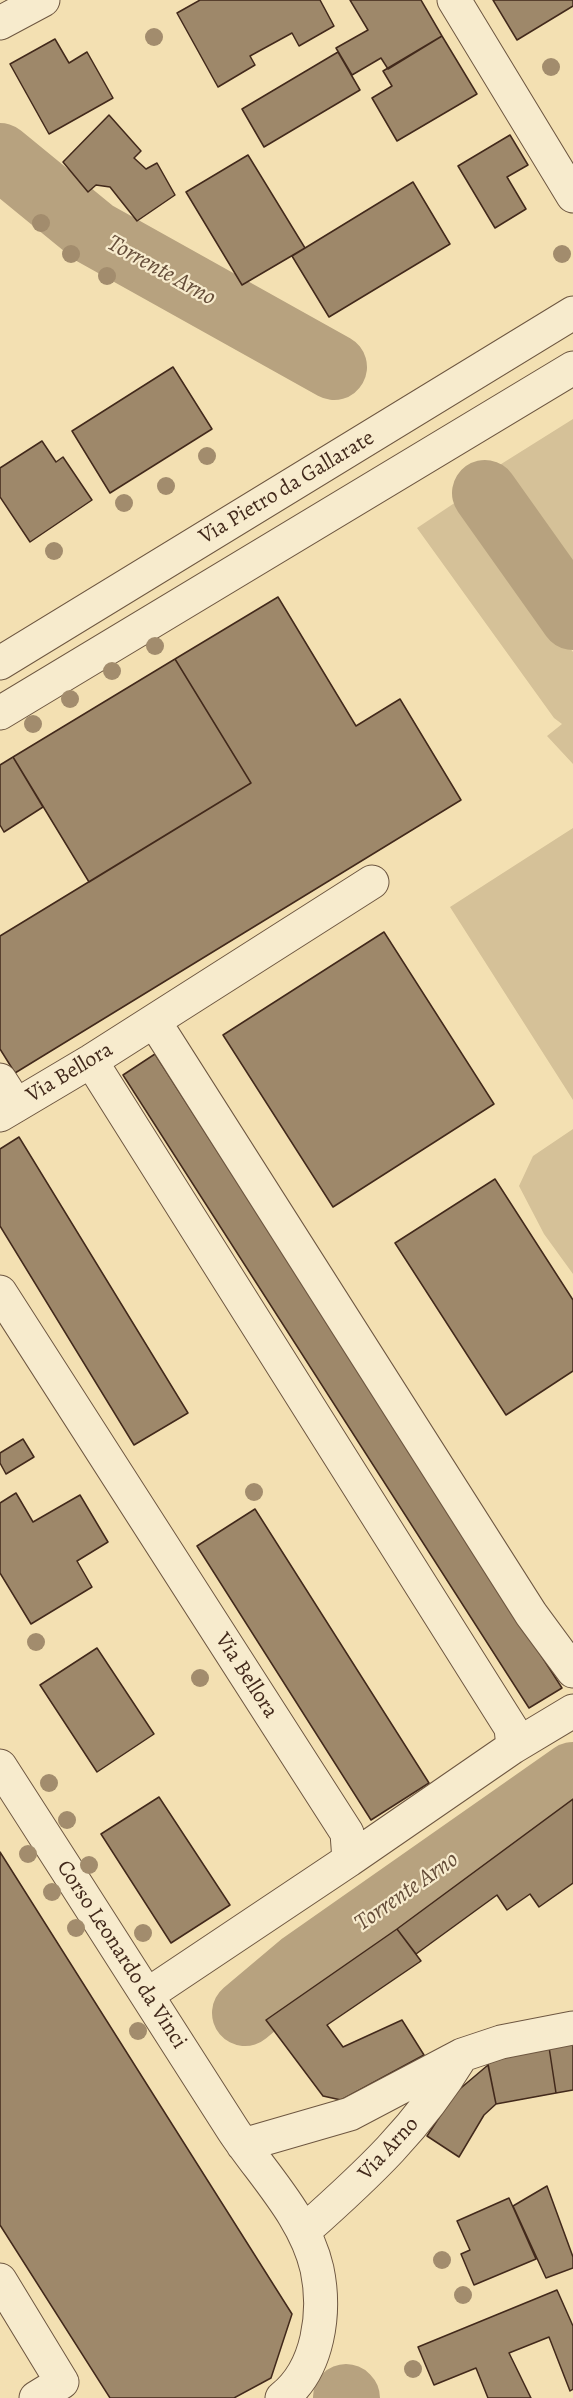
<!DOCTYPE html>
<style>
body{margin:0}
canvas{display:block;background:#f3e0b2}
</style>
<canvas width="573" height="2398"></canvas>
<script>
const context = document.querySelector('canvas').getContext('2d');
context.lineJoin = 'round';
function fill(path, color) {
  context.fillStyle = color;
  context.fill(path, 'evenodd');
}
function strokePath(path, color, width, dash) {
  context.strokeStyle = color;
  context.lineWidth = width;
  context.lineCap = dash ? 'butt' : 'round';
  context.setLineDash(dash || []);
  context.stroke(path);
}
function write(font, color, halo, rows, align = 'center') {
  context.font = font + ' Alegreya,serif';
  context.lineWidth = 4.5;
  context.setLineDash([]);
  context.textBaseline = 'middle';
  context.strokeStyle = halo;
  context.fillStyle = color;
  for (const [text, x, y, turn = 0] of rows) {
    context.save();
    context.translate(x, y);
    context.rotate((+turn || 0) * Math.PI / 180);
    context.textAlign = isNaN(turn) ? turn : align;
    if (halo) context.strokeText(text, 0, 0);
    context.fillText(text, 0, 0);
    context.restore();
  }
}
fill(new Path2D(`
 M573,419V582L498,466Z
 M462,498L573,652V764L547,736L562,724L554,718L417,528Z
 M573,828V1100L450,907Z
 M573,1129V1274L544,1234L519,1186L533,1156Z`), '#d5c198');
strokePath(new Path2D(`
 M0,156L94,233L334,367
 M485,493L573,617
 M245,2013L302,1965L573,1775
 M346,2397L347,2398`), '#b7a27f', 66);
const building = new Path2D(`
 M200,0H320L334,26L299,46L292,33L250,56L255,65L218,87L177,13Z
 M350,0H421L442,36L388,69L381,58L352,75L336,48L368,30Z
 M493,0H573V6L517,40Z
 M442,36L477,94L397,141L372,98L392,86L383,71Z
 M55,39L69,63L87,52L113,98L49,134L10,64Z
 M338,52L360,90L264,147L242,109Z
 M109,115L141,151L134,158L146,169L157,163L175,195L137,221L110,187L96,185L88,192L63,162Z
 M510,135L528,165L507,177L526,209L495,228L458,166Z
 M248,155L305,248L242,285L186,192Z
 M413,182L450,244L329,317L292,256Z
 M173,367L212,429L110,493L72,431Z
 M42,441L56,462L63,457L92,500L30,542L0,497V468Z
 M278,597L356,726L400,699L461,800L15,1073L0,1049V936L251,783L175,659Z
 M175,659L251,783L89,882L13,757Z
 M13,757L43,807L4,832L0,825V765Z
 M384,932L494,1104L333,1207L223,1035Z
 M155,1054L562,1688L529,1708L123,1075Z
 M19,1137L188,1413L134,1445L0,1226V1149Z
 M495,1179L573,1300V1371L506,1415L395,1243Z
 M23,1439L34,1457L6,1474L0,1463V1453Z
 M16,1493L33,1522L80,1495L108,1542L77,1561L92,1587L31,1624L0,1573V1503Z
 M255,1509L429,1783L371,1820L197,1546Z
 M97,1648L154,1734L97,1772L40,1685Z
 M159,1797L230,1905L171,1943L101,1834Z
 M573,1799V1883L539,1907L530,1894L507,1910L497,1895L416,1954L397,1929Z
 M0,1852L292,2314L271,2378L234,2398H110L0,2225Z
 M397,1929L421,1961L327,2025L343,2047L402,2020L424,2055L341,2100L323,2096L266,2020Z
 M573,2043V2090L556,2093L549,2047Z
 M549,2047L556,2093L496,2104L487,2059Z
 M488,2065L496,2104L484,2115L459,2157L427,2136L455,2093Z
 M547,2186L573,2257V2268L546,2278L513,2206Z
 M509,2198L536,2259L474,2285L461,2254L470,2250L457,2221Z
 M557,2290L573,2326V2389L570,2391L549,2337L509,2353L531,2398H488L476,2368L434,2385L418,2347Z`);
fill(building, '#9e886a');
strokePath(building, '#42291b', 1.5);
const minor = new Path2D(`
 M454,0L573,196
 M0,23L43,0
 M0,663L573,313
 M0,713L573,368
 M154,1021L531,1614L573,1671
 M91,1061L511,1728L513,1747L349,1860
 M0,1080L16,1105
 M0,1115L91,1061L372,882
 M0,1292L347,1833L349,1860L147,1995
 M513,1747L573,1711
 M0,1766C78,1887 155,2008 233,2130C262,2174 305,2216 317,2269C326,2312 319,2369 282,2398
 M243,2145L350,2114L462,2055L501,2042L573,2028
 M304,2231C367,2175 418,2128 462,2055
 M0,2280L62,2382L36,2398`);
strokePath(minor, '#6e5741', 35);
strokePath(minor, '#f7ebcd', 33);
context.fillStyle = '#a28c6d';
for (const [x, y] of [
 [154,37],
 [551,67],
 [41,223],
 [71,254],
 [562,254],
 [107,276],
 [207,456],
 [166,486],
 [124,503],
 [54,551],
 [155,646],
 [112,671],
 [70,699],
 [33,724],
 [254,1492],
 [36,1642],
 [200,1678],
 [49,1783],
 [67,1820],
 [28,1854],
 [89,1865],
 [52,1892],
 [76,1928],
 [143,1933],
 [138,2031],
 [442,2260],
 [463,2295],
 [413,2369]
]) {
  context.beginPath();
  context.arc(x, y, 9, 0, 2 * Math.PI);
  context.fill();
}
write('22px', '#42291b', '#f7ebcd', [
 ["Via Pietro da Gallarate",287,488,-31],
 ["Via Bellora",70,1073,-31],
 ["Via Bellora",246,1676,57],
 ["Corso Leonardo da Vinci",121,1955,57],
 ["Via Arno",389,2149,-47]
]);
write('italic 24px', '#654d39', '#f7ebcd', [
 ["Torrente Arno",161,271,29],
 ["Torrente Arno",407,1892,-35]
]);
</script>
